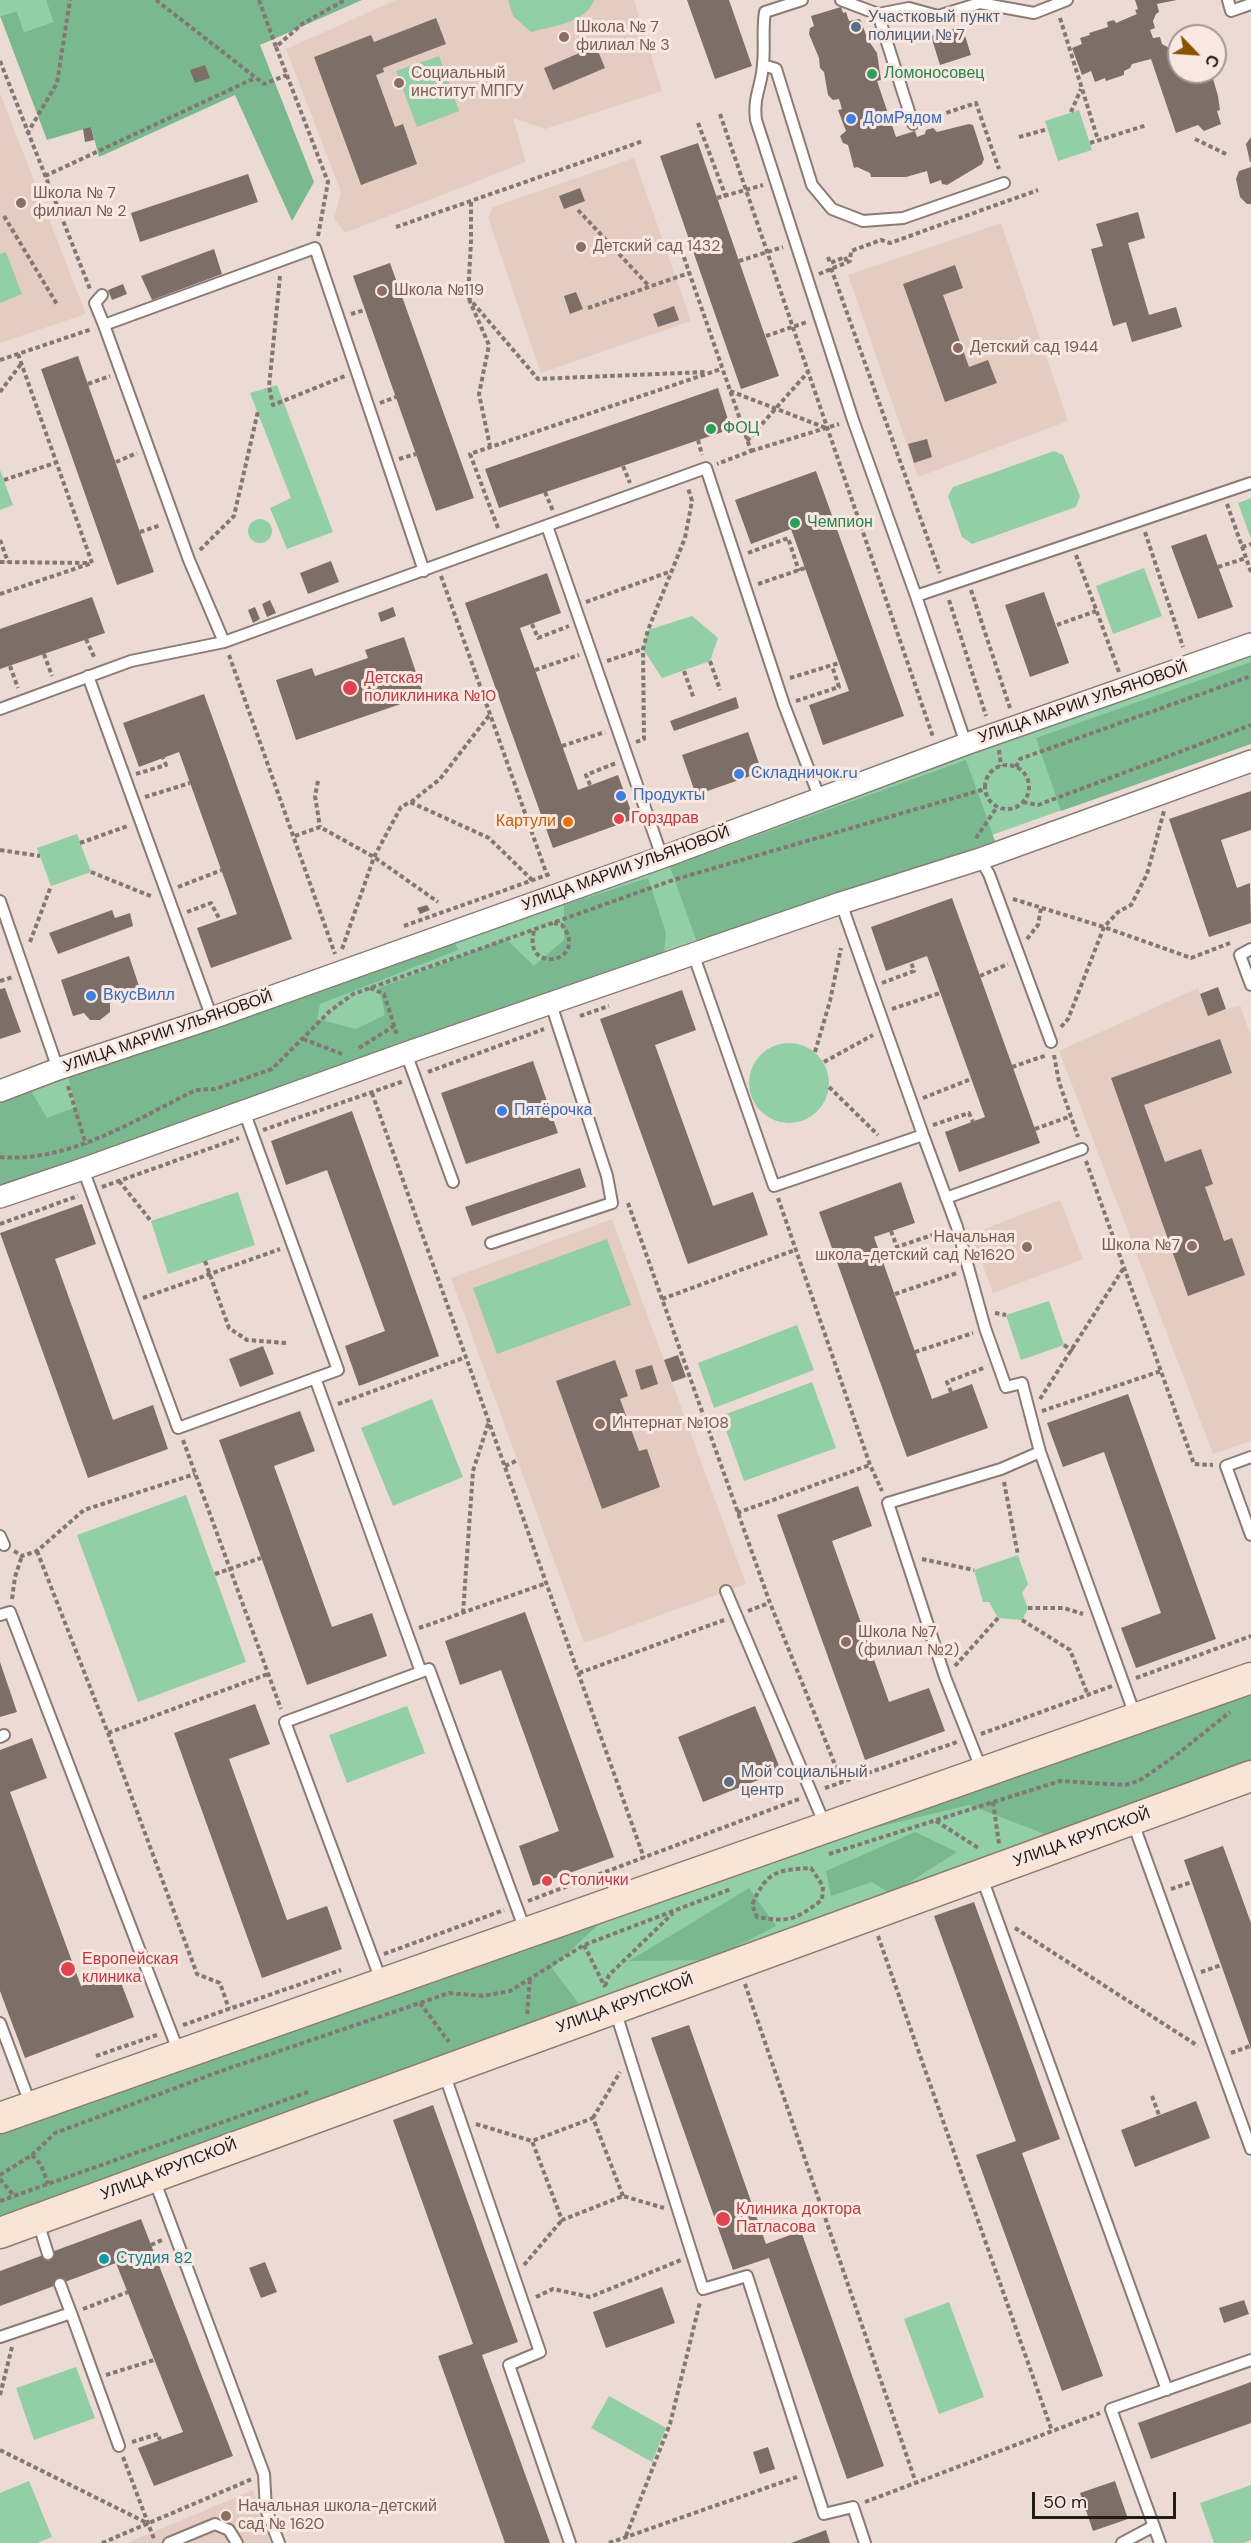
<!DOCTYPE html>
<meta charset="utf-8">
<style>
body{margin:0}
#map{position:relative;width:1251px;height:2543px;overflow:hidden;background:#ecdbd4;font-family:"DM Sans",sans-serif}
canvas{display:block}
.north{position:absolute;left:1167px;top:24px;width:60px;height:60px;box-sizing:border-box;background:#f9e8e1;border:2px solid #a39691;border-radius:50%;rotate:115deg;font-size:16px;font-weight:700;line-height:24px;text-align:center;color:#211b19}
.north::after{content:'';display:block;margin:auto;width:21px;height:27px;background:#895103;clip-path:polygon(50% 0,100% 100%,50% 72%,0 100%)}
.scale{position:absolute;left:1032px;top:2492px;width:144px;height:27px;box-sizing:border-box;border:3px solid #211b19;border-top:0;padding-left:8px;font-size:18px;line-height:21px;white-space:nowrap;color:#211b19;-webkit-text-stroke:4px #f9e8e1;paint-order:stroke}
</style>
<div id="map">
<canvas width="1251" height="2543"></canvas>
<div class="north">С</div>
<div class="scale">50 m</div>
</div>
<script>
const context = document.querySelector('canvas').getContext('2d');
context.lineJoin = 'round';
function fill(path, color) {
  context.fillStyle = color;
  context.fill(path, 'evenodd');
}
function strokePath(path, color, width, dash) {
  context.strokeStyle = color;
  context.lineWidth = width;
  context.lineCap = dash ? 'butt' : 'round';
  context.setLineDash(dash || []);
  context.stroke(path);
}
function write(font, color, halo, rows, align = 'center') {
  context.font = font + ' "DM Sans",sans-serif';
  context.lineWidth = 6;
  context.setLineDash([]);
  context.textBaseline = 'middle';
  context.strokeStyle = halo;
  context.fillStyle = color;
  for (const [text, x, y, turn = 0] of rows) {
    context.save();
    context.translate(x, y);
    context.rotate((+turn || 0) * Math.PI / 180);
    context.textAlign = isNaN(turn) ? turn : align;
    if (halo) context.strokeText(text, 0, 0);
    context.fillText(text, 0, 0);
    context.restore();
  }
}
fill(new Path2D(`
 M396,0H634L662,91L545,129L513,118L526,162L345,233L334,219L341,192L286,49Z
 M0,93L86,314L0,343Z
 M634,158L691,321L541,373L488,218L493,207Z
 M1001,223L1068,421L918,477L848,275Z
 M1198,988L1208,1016L1240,1005L1251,1036V1441L1213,1454L1059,1051Z
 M1060,1200L1083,1259L993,1293L971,1234Z
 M612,1219L746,1584L584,1643L451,1278Z
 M253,2490L270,2543H127Z`), '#e5ccc2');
fill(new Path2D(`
 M0,0H46L53,22L24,32L17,11L0,16Z
 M508,0H594C586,23 553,26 531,32L513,16Z
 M439,56L459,111L417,127L396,71Z
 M1079,110L1092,150L1058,161L1045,121Z
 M6,252L22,294L0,303V254Z
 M277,385L333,532L287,549L270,508L291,498L250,393Z
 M1054,451L1063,455L1080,496L1076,507L972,544L962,537L948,496L953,487Z
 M0,470L13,505L0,510Z
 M1251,498V539L1238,503Z
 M248 531a12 12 0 1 1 24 0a12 12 0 1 1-24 0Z
 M1144,568L1162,616L1113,634L1096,586Z
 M692,616L718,638L710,661L662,678L643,649L648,630Z
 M1251,652V743L0,1187V1095Z
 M77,834L91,872L51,886L37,848Z
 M749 1083a40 40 0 1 1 80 0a40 40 0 1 1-80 0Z
 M238,1192L255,1245L168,1274L151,1221Z
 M607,1239L631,1305L497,1354L473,1288Z
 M1049,1301L1064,1345L1021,1360L1006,1315Z
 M797,1325L814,1370L714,1408L698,1363Z
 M812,1382L836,1448L744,1481L721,1416Z
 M432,1399L463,1477L393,1506L361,1428Z
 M186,1495L246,1662L138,1702L77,1535Z
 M1018,1555L1028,1584L1022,1593L1028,1608L1022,1620L998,1618L989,1602H983L974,1570Z
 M1251,1684V1769L0,2217V2126Z
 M407,1706L425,1753L347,1783L329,1735Z
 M949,2302L984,2397L939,2414L904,2319Z
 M76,2367L95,2418L34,2440L16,2388Z
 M609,2396L666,2428L652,2462L591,2428Z
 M29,2481L52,2537L37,2543H0V2493Z
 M1251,2485V2540L1243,2543H1214L1200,2503Z`), '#92cfa7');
fill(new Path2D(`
 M46,0H362L260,45L314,182L292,221L235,95L99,157L91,127L47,140L0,16L17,11L24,32L53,22Z
 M1251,662V744L1061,811L1036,738Z
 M966,760L995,841L699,948L670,867Z
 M648,878L666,933L664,953L0,1188V1102L31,1091L47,1118L76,1107L68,1077L454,940L458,950L320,1004L317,1019L356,1029L385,1015L379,988L506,939L534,966L564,940V905Z
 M1251,1687V1768L1058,1839L969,1805L795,1847Z
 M915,1832L957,1852L891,1894L872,1882L831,1896L826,1871Z
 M749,1888L776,1926L710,1960L629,1961Z
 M600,1923L552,1968L582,2008L0,2216V2128Z`), '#7ab890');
fill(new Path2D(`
 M687,0H729L752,66L715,79Z
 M1135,0H1177L1157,4L1159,12L1156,14L1153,21L1155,28L1150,30L1153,38L1160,37L1162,44L1169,48L1179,45V72H1211L1218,96L1220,110L1217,111L1221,124L1204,131L1198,125L1176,133L1151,59L1132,64L1130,68L1124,71V75L1106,81L1105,78L1095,82L1091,71L1082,75L1072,48L1082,44L1080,38L1090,35L1089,33L1108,27L1107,22L1114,20L1116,23L1137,14L1135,10L1138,9Z
 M841,7L843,13L846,12L849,21L860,19L868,40L877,53L881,80L877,81L896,137L915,131L917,137L925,134L926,130L933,128L937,132L969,124L973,125L984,159L982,164L947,185L942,184L941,180L930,184L927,171L906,177H871L870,173L857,167L854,168L848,145L843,143L840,136L846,131L838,110L842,109L839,99L833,100L828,95L824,72L820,68L819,58L809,34L810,28L814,26L811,16Z
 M436,18L446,44L383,68L384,72L376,75L395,127L403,124L417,164L361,185L314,57L371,35L374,42Z
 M962,26L971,55L940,65L931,36Z
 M596,46L605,68L553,90L544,68Z
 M205,65L210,78L195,83L190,70Z
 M91,127L94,140L85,142L83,129Z
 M1251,137V162H1250L1246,144Z
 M698,143L779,376L741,389L660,156Z
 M1251,167V204H1247L1240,197L1236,179L1239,171Z
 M248,174L258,202L140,242L131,213Z
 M580,188L585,201L564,209L559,196Z
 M1138,212L1145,238L1128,243L1149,315L1176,307L1182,327L1132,342L1126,322L1113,326L1091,249L1103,246L1096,224Z
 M214,249L222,274L152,300L141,276Z
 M390,263L474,498L436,511L353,276Z
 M955,265L963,288L943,295L969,367L988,360L997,383L945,402L903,284Z
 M123,284L127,294L112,300L108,290Z
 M576,292L583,309L570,314L564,296Z
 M674,306L679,320L658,327L653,314Z
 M78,356L154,572L117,585L41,369Z
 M718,388L731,429L499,508L485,469Z
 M927,439L932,457L914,463L908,444Z
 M816,471L904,716L823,745L809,705L849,691L791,529L751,544L735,500Z
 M1206,534L1233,607L1198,619L1171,546Z
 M331,561L339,582L308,594L300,573Z
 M547,573L561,613L520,628L578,790L618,775L634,819L553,848L465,603Z
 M1044,592L1069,663L1030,677L1005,605Z
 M92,597L105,633L0,669V629Z
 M270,600L276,613L267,617L262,604Z
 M255,607L260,619L253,623L248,610Z
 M393,607L396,616L381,622L378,613Z
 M404,637L424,696L296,740L276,680L312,668L315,676L368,658L365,650Z
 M204,694L292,939L211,968L197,928L237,914L179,752L139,767L123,723Z
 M736,697L739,708L674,731L670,721Z
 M748,732L762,772L696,795L682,755Z
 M1251,791V830L1221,840L1237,888L1250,883L1251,923L1209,937L1169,819Z
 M952,898L1040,1143L959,1172L945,1132L985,1117L927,956L886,971L871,927Z
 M427,905L430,910L420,914L417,908Z
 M112,910L115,918L130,913L133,926L58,954L49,933Z
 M129,956L141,992L110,1003V1012L100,1020H90L84,1013L73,1016L61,980Z
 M1218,987L1226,1009L1208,1016L1200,994Z
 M5,988L21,1032L0,1039V989Z
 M682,990L696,1030L655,1045L713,1206L753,1192L768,1235L688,1264L600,1019Z
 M1220,1039L1232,1073L1144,1105L1165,1162L1201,1149L1213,1184L1205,1187L1224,1241L1232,1238L1245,1275L1188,1296L1111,1078Z
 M533,1061L558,1133L466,1164L441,1093Z
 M352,1111L439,1356L359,1386L345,1346L385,1331L327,1170L286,1185L271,1141Z
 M580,1168L586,1187L472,1226L465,1207Z
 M901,1182L915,1223L874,1237L932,1399L972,1384L988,1428L907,1457L819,1212Z
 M82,1204L96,1244L55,1259L113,1420L153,1405L168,1449L88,1478L0,1233Z
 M263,1346L274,1374L240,1387L229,1359Z
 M678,1355L686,1377L672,1382L664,1360Z
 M615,1360L628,1396L620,1399L639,1451L647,1449L660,1487L602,1509L556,1381Z
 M652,1365L658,1384L641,1390L635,1370Z
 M1128,1394L1216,1639L1136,1668L1121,1628L1161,1613L1104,1452L1063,1467L1047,1423Z
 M300,1411L315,1451L274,1466L332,1627L372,1613L387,1656L307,1685L219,1440Z
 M858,1486L872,1526L832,1541L889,1702L929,1688L945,1731L865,1760L777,1515Z
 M525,1612L614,1857L533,1886L519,1846L559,1831L501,1670L460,1685L445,1641Z
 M0,1662L17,1712L0,1717Z
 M255,1704L270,1744L229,1759L287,1920L327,1906L342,1949L262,1978L174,1733Z
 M755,1706L781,1771L703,1802L678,1737Z
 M32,1738L47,1778L10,1792L81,1986L117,1972L134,2017L25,2058L0,1991V1750Z
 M1223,1846L1251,1923V2049L1184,1860Z
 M974,1902L1060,2139L1022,2153L1103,2376L1062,2391L976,2155L1016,2141L934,1916Z
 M689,2025L766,2244L801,2231L884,2466L847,2479L769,2258L733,2270L651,2038Z
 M1196,2101L1210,2138L1135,2167L1121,2130Z
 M433,2105L518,2342L482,2355L550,2543H505L438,2356L473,2344L393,2120Z
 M141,2219L233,2456L154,2486L138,2448L183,2432L116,2263L0,2306V2271Z
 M265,2262L277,2292L261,2298L249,2268Z
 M662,2287L675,2323L606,2348L593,2312Z
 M1244,2300L1249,2314L1224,2323L1219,2308Z
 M1251,2382V2423L1151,2459L1138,2423Z
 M768,2447L775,2469L760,2474L753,2452Z
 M1115,2481L1128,2519L1093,2531L1080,2493Z
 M826,2530L830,2543H791Z`), '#7d6e68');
const lane = new Path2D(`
 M802,0L765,12C762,30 765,47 763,64C762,86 753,95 756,120L853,420L916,596L966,744
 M841,0L878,14L909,8L938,16L980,3L1034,13L1067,0
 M1228,0L1231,11L1251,4
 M878,14L913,124
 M763,65L776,69L812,185L832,209L863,221L903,218L1004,183
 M102,295L95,303L104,325
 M547,526L662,857
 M916,596L1251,483
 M224,642L189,560L104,325L315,248L424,571
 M88,676L212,1018
 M0,709L131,661L224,642L706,468L784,705L820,799
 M980,859L989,874L1051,1042
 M0,901L58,1069
 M1251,949L1240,955L1251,985
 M694,956L774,1186L923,1135L841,903
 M406,1053L453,1182
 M923,1135L957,1227L985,1328L1006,1387L1022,1383L1040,1452
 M83,1169L178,1428L338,1370L244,1111
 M946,1198L1082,1149
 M491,1243L612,1203L607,1176L551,1004
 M315,1378L421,1672
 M1251,1457L1226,1466L1251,1535
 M0,1536L4,1545
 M726,1591L825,1825
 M0,1615L10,1612L179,2053
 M0,1737L4,1735
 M982,1771L945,1677L888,1503L1001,1469L1040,1452L1136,1718
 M1132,1820L1251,2149
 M982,1878L1167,2390
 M382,1983L285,1722L429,1669L525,1930
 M615,2010L703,2289L747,2276L824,2514L853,2507L865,2543
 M0,2023L31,2106
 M444,2073L540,2352L509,2365L570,2543
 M154,2179L264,2474L266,2509L279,2543
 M38,2222L48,2254
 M60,2284L71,2313
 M0,2337L71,2313L119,2446
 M169,2543L215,2524L229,2530L237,2543
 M1122,2543L1154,2526
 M1160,2543L1111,2409L1251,2360`);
const street = new Path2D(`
 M0,1091L58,1069L212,1018L674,853L966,744L1251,644
 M0,1197L83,1169L406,1053L841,903L980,859L1251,761`);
const secondary = new Path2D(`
 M0,2118L1251,1678
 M0,2233L1251,1776`);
strokePath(lane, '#8a7b74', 14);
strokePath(street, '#8a7b74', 24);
strokePath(secondary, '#8a7b74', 33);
strokePath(new Path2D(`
 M156,0L264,84L287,75
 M259,0L276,47
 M1060,18L1098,140
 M0,61L90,289
 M1071,112L1081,89
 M720,114L933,737
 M925,120L976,103L999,169
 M698,123L726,197
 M27,134L57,83L70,0
 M1019,137L1048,129
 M1195,139L1228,155
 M1090,143L1147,125
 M45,176L255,78
 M717,198L763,185
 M471,202V241L468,297L489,345L479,394L490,446
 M578,210L649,286
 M4,216L58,306
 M396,227L643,141
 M318,236L328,182L276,47L302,24L345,0
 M679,243L751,451L717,464
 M828,257L830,263L845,257L847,262
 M739,261L783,247
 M831,268L940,573
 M819,274L850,261L851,251L881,240L890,243L1038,190
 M280,276L269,387L273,405L345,376
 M468,297L538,379L706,372
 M588,308L689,273
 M351,314L365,310
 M766,336L807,322
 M18,354L92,563
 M0,360L92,329
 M88,384L110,376
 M730,391L826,428
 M0,392L21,364
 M380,403L396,397
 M698,440L702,455
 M747,441L808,372
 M751,451L839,424
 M399,459L416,454
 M116,462L137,453
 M623,466L630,483
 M4,480L55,463
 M545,492L553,511
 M1227,504L1251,572
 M498,528L470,454L721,369
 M140,532L161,525
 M1145,532L1183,647
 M0,540L8,562
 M1242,547L1251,544
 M200,550L234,516L258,411
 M748,553L788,538L799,571
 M1076,555L1119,672
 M0,562L89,563
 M1218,567L1246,558
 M441,576L547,875
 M758,584L805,568
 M971,590L1010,708
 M0,594L92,563
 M949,600L986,716
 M586,602L669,572
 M532,624L538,638L569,626
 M1057,625L1096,611
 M86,639L95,659
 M44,654L52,676
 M229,655L335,954
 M607,661L643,649
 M710,661L720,690
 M10,666L18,688
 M535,670L579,655
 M684,671L694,699
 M790,678L839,663
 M796,701L839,687L832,666
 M636,742L644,739L643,649L648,630L685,538L692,501L688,488
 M562,746L605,732
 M999,750L1001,766
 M985 787a22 22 0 1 1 44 0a22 22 0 1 1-44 0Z
 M1016,767L1020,759L1251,676
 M136,774L166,765L163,758
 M318,781L315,796L320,827
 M590,785L586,775L616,763
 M145,797L190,783
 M411,802L440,779L491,713
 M1023,802L1038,805L1251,725
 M295,836L320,827L374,857L438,902
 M976,838L997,807
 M80,843L128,826
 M0,850L40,856
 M91,872L153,897
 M178,887L222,870
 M1013,899L1104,927L1191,958L1230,943
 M187,912L211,903L220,920
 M404,926L550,874
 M534,931C522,976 591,962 562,925L554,923
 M1027,939L1038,925L1041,908
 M30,942L51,886
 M342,949L374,857L401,807L410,802L489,838L532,880
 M980,976L1008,964
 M0,981L13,977
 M882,983L914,971L911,962
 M370,988L384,994L397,1035
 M892,1009L940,993
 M580,1016L609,1006
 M1061,1027L1068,1019L1104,927L1118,912L1131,905L1147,874L1164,811
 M303,1039L342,1054
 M359,1048L394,1026
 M815,1052L830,1001L841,948
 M1054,1055L1059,1082L1078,1137
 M824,1062L873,1035
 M1012,1067L1047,1055
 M428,1072L544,1029
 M68,1086L86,1145
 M829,1087L878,1135
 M372,1093L644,1858
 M923,1098L971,1079
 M933,1125L969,1113L973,1122
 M1035,1129L1071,1116
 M263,1130L404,1081
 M0,1157C70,1163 136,1119 196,1090L215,1089L272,1069L330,1011L353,994L673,880L985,789
 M1086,1161L1194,1464L1213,1465
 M119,1181L151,1221
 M102,1187L239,1138
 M778,1198L870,1465L882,1491
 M628,1203L770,1603L842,1782
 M0,1224L78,1196
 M891,1231L897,1247L944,1231
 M205,1261L229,1328L247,1340L286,1343
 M895,1294L957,1273
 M143,1298L280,1249
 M662,1299L795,1250
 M995,1313L1006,1315
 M1064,1345L1073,1351
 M915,1352L973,1333
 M951,1392L947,1382L986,1367
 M1040,1399L1123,1269
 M338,1404L466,1357
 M1042,1411L1161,1371
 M183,1440L281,1709
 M505,1466L518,1460
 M1004,1482L1018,1555
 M737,1513L870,1465
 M14,1551L22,1556L37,1551L84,1510L195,1474
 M37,1551L108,1733L197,1974L220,1983L229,2009
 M922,1559L974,1570
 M215,1574L261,1558
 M12,1599L15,1577L22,1556
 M1028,1608H1064L1083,1614
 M748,1611L769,1603
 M463,1613L473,1471L489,1421
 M1022,1620L1070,1650L1088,1695
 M419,1628L547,1583
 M955,1666L998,1618
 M579,1673L724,1620
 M1136,1678L1251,1636
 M108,1733L268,1674
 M981,1734L1112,1686
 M825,1788L957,1742
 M993,1802L999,1844
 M936,1821L980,1849
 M829,1854L1060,1781L1125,1785L1139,1781L1175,1756L1230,1712
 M811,1868L823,1886L822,1900C796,1919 790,1923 757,1917L752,1905C767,1871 776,1870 811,1868Z
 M1171,1889L1192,1882
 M528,1901L799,1799
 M1015,1928L1198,2046
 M878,1936L1052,2431
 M584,1945L605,1987
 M384,1954L504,1910
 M1201,1972L1221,1965
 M745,1984L916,2483
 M605,1986L609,1975L673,1913
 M420,2003L449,2042
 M527,2014L530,1980
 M183,2025L341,1970
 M1231,2053L1250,2046
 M96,2056L157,2035
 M1152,2096L1159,2115
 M593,2118L620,2072
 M476,2124L532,2141
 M32,2155L41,2165L48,2184
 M0,2175L32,2155L55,2133L221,2071L449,1993L483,1996L510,1991L584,1945L731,1889
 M0,2179L14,2196
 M623,2196L593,2118L532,2141L562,2220L623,2196L664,2208
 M0,2201L308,2092
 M151,2245L162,2240
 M524,2265L562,2220
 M536,2297L553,2289L590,2297L681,2260
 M83,2309L128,2292
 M106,2375L154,2360
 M0,2395L12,2347
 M132,2442L158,2434L160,2440
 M0,2450L149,2524
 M123,2457L154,2539
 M865,2502L1100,2413
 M626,2536L670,2424L700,2302
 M102,2543L252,2479
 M609,2543L797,2477`), '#837773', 4, [4.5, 3]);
strokePath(lane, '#fff', 10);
strokePath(street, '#fff', 21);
strokePath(secondary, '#f9e4d6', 30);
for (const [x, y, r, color] of [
 [856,27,6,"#5c6f8a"],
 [564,37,6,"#8d6e63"],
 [872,74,6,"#2e9e5b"],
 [399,83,6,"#8d6e63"],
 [851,119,6,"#3f7fe0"],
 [21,203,6,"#8d6e63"],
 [581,247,6,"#8d6e63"],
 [382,291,6,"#8d6e63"],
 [958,348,6,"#8d6e63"],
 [711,429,6,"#2e9e5b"],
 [795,523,6,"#2e9e5b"],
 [350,688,8,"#e0444e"],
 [739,774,6,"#3f7fe0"],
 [621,796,6,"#3f7fe0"],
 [619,819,6,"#e0444e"],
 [568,822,6,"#e8710a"],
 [91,996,6,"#3f7fe0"],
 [502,1111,6,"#3f7fe0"],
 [1192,1246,6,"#8d6e63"],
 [1027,1247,6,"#8d6e63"],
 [600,1424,6,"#8d6e63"],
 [846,1642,6,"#8d6e63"],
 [729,1782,6,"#5c6f8a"],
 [547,1881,6,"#e0444e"],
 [68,1969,8,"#e0444e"],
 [723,2219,8,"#e0444e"],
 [104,2259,6,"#0f9aa8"],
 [226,2516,6,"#8d6e63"]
]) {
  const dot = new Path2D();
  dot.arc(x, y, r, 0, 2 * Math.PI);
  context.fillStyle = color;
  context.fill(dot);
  strokePath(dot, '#f9e8e1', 2);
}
write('16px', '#4e5e75', '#f9e8e1', [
 ["Участковый пункт",868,18],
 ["полиции № 7",868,36],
 ["Мой социальный",741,1773],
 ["центр",741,1791]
], 'left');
write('16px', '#785e54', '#f9e8e1', [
 ["Школа № 7",576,28],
 ["филиал № 3",576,46],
 ["Социальный",411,74],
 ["институт МПГУ",411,92],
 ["Школа № 7",33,194],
 ["филиал № 2",33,212],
 ["Детский сад 1432",593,247],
 ["Школа №119",394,291],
 ["Детский сад 1944",970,348],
 ["Начальная",1015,1238,"right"],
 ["школа-детский сад №1620",1015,1256,"right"],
 ["Школа №7",1180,1246,"right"],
 ["Интернат №108",612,1424],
 ["Школа №7",858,1633],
 ["(филиал №2)",858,1651],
 ["Начальная школа-детский",238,2507],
 ["сад № 1620",238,2525]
], 'left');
write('16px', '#27864d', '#f9e8e1', [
 ["Ломоносовец",884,74],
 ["ФОЦ",723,429],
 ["Чемпион",807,523]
], 'left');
write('16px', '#366cbe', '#f9e8e1', [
 ["ДомРядом",863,119],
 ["Складничок.ru",751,774],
 ["Продукты",633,796],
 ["ВкусВилл",103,996],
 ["Пятёрочка",514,1111]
], 'left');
write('16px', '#be3a42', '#f9e8e1', [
 ["Детская",364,679],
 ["поликлиника №10",364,697],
 ["Горздрав",631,819],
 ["Столички",559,1881],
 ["Европейская",82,1960],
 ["клиника",82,1978],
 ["Клиника доктора",736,2210],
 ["Патласова",736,2228]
], 'left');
write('16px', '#211b19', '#f9e8e1', [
 ["УЛИЦА МАРИИ УЛЬЯНОВОЙ",1083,703,-19],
 ["УЛИЦА МАРИИ УЛЬЯНОВОЙ",626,869,-20],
 ["УЛИЦА МАРИИ УЛЬЯНОВОЙ",168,1032,-19],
 ["УЛИЦА КРУПСКОЙ",1082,1838,-20],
 ["УЛИЦА КРУПСКОЙ",625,2004,-20],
 ["УЛИЦА КРУПСКОЙ",169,2170,-21]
]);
write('16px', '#c56008', '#f9e8e1', [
 ["Картули",556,822]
], 'right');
write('16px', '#0d838f', '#f9e8e1', [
 ["Студия 82",116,2259]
], 'left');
</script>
